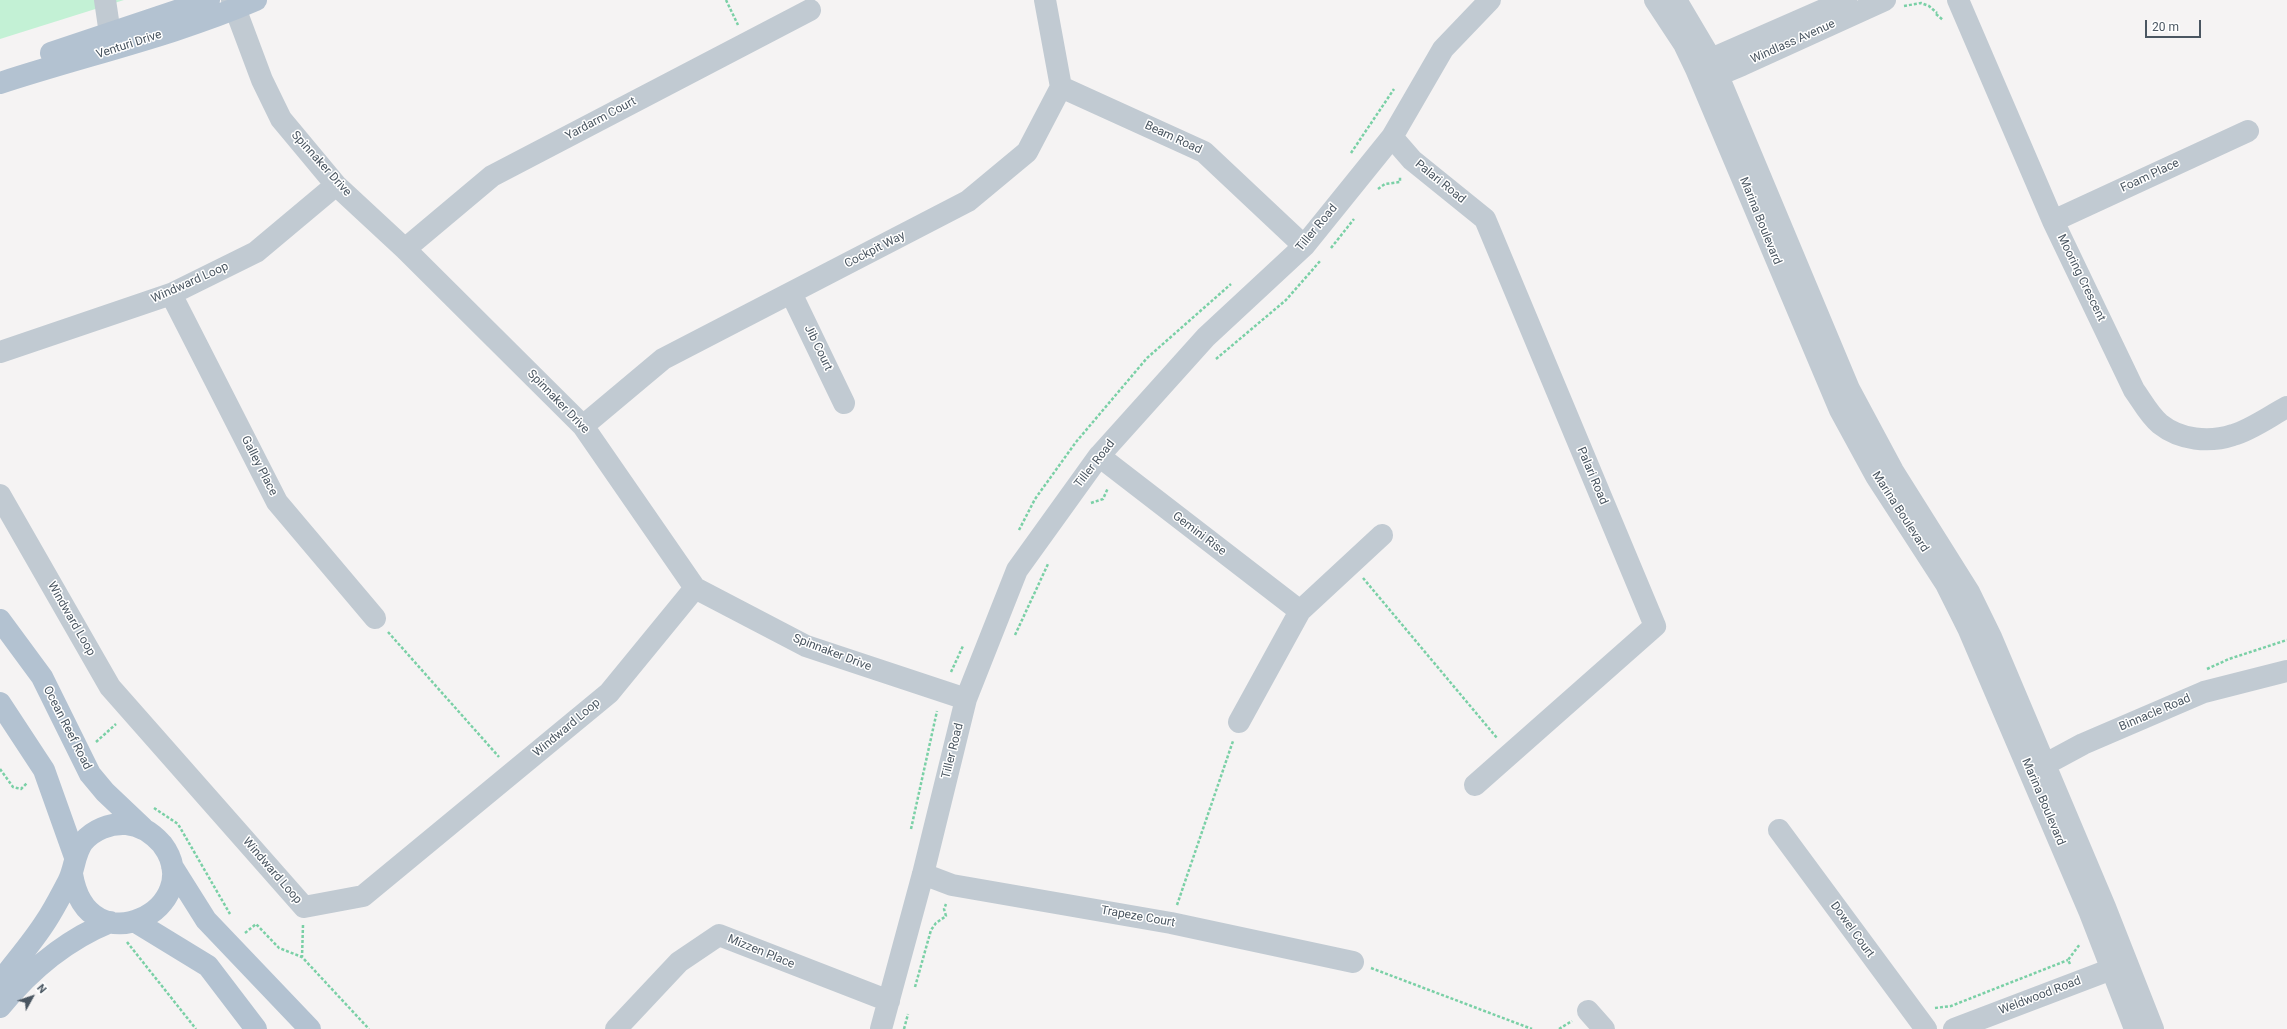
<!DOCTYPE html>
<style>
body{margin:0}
#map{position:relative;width:2287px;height:1029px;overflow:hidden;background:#f5f3f3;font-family:Roboto,sans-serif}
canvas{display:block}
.north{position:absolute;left:12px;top:977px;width:40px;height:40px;-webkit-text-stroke:3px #fff;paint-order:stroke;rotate:50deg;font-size:11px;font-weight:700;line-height:16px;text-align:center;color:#4a5661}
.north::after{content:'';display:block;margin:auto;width:14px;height:18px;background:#4a5661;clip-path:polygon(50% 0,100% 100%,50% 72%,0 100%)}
.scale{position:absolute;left:2145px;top:20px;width:56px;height:18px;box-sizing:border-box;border:2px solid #4a5661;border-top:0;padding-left:5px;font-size:12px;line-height:14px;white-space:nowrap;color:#4a5661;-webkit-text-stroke:3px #fff;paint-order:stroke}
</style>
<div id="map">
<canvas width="2287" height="1029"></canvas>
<div class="north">N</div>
<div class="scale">20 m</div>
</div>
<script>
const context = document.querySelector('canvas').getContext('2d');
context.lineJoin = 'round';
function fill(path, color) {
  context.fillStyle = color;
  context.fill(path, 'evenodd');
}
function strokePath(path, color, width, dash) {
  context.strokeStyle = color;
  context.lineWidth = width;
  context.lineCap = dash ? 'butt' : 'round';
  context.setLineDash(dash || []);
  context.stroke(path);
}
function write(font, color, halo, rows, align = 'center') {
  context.font = font + ' Roboto,sans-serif';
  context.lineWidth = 3;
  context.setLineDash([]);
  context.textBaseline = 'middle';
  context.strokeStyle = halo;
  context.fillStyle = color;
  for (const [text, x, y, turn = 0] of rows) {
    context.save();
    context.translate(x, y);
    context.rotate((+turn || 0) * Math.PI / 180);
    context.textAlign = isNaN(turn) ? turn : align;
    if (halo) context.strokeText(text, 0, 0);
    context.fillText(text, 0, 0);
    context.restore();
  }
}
fill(new Path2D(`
 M0,0H124L0,39Z`), '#c3f1d5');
strokePath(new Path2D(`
 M726,0L738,25
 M1904,6L1921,3L1929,6L1937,13
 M1936,14L1943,20
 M1351,153L1394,89
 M1378,189L1385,184L1400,182V176
 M1331,248L1354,219
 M1216,359L1286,300L1321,260
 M1091,503L1103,499L1108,488
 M1019,530L1035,499L1076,442L1147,358L1231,284
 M1363,578L1497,738
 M388,632L499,757
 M1015,635L1048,564
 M2207,669L2229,659L2287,640
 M951,672L963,646
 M96,742L116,724
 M0,769L13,787L21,789L27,783
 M154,808L178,824L230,914
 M911,829L937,711
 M1177,905L1233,741
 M303,925L302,957L369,1029
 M245,933L256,924L279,948L302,957
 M127,942L196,1029
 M2070,964L2068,960L2080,944
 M1371,968L1532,1029
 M915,987L931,930L936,923L946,916L944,909L946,904
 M1935,1008L1951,1006L2068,960
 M904,1029L908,1014
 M1559,1029L1572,1021`), '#7ad0a6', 2.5, [3, 2]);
strokePath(new Path2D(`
 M105,0L110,34
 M232,0L262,80L281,119L336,185L405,249L583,426L695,588L806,646L966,699
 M1655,0L1684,44L1696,69L1840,410L1876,476L1946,584L1968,628L2090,913L2135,1029
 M1676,0L1711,59L1849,389L1893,471L1969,592L1991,637L2105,907L2153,1029
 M1958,0L2053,221L2134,390C2142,401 2149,415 2160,424C2180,440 2209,443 2233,435C2251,430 2270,416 2287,407
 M1699,68L1711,59L1846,0
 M1703,77L1718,75L1742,65L1885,0
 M1061,87L1204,152L1304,246
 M1392,137L1412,160L1485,219L1655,626L1475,785
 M2053,221L2248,131
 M405,249L492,176L810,10
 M791,293L844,403
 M171,294L277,502L375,618
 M0,352L171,294L256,252L336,185
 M583,426L663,359L968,201L1027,152L1061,87L1045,0
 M1099,456L1300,611
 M0,495L110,687L304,907L363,896L609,693L695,588
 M1239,722L1300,611L1382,535
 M2031,772L2083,744L2204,692L2287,671
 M1779,830L1926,1029
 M923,874L952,885L1171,923L1353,962
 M1588,1011L1604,1029
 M616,1029L679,962L719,935L889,1001
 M881,1029L923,874L966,699L1017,570L1099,456L1206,337L1304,246L1392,137L1443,49L1490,0
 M1954,1029L2125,964`), '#c1cad2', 22);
strokePath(new Path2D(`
 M51,53L209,0
 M0,83C85,55 173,36 256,0
 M0,620L42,677L90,774L105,792L143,828
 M0,703L44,770L75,857
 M172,866L206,920L310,1029
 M136,922L208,966L256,1029
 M0,982C15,962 32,943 46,921C54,909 61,895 68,882C75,869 74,854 83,842C93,830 110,823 126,824C140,825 153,834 162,844C210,907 88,970 72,874
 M0,1007C30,970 66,940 110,922`), '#b3c2d1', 22);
write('12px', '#4a5661', '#fff', [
 ["Windlass Avenue",1793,42,-24],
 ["Venturi Drive",129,45,-18],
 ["Yardarm Court",601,119,-28],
 ["Beam Road",1173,138,25],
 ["Spinnaker Drive",321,164,48],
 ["Foam Place",2150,176,-25],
 ["Palari Road",1440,182,39],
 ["Marina Boulevard",1760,221,68],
 ["Tiller Road",1317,228,-50],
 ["Cockpit Way",875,250,-27],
 ["Mooring Crescent",2081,278,64],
 ["Windward Loop",190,283,-24],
 ["Jib Court",818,348,64],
 ["Spinnaker Drive",558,402,46],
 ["Tiller Road",1095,464,-52],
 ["Galley Place",259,466,63],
 ["Palari Road",1592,476,67],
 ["Marina Boulevard",1900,512,57],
 ["Gemini Rise",1199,534,37],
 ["Windward Loop",71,619,60],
 ["Spinnaker Drive",832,653,21],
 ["Binnacle Road",2155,713,-23],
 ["Ocean Reef Road",67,728,63],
 ["Windward Loop",567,728,-40],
 ["Tiller Road",953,751,-76],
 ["Marina Boulevard",2043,802,67],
 ["Windward Loop",272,871,49],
 ["Trapeze Court",1138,917,10],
 ["Dowel Court",1852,930,54],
 ["Mizzen Place",761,952,22],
 ["Weldwood Road",2040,996,-21]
]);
</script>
